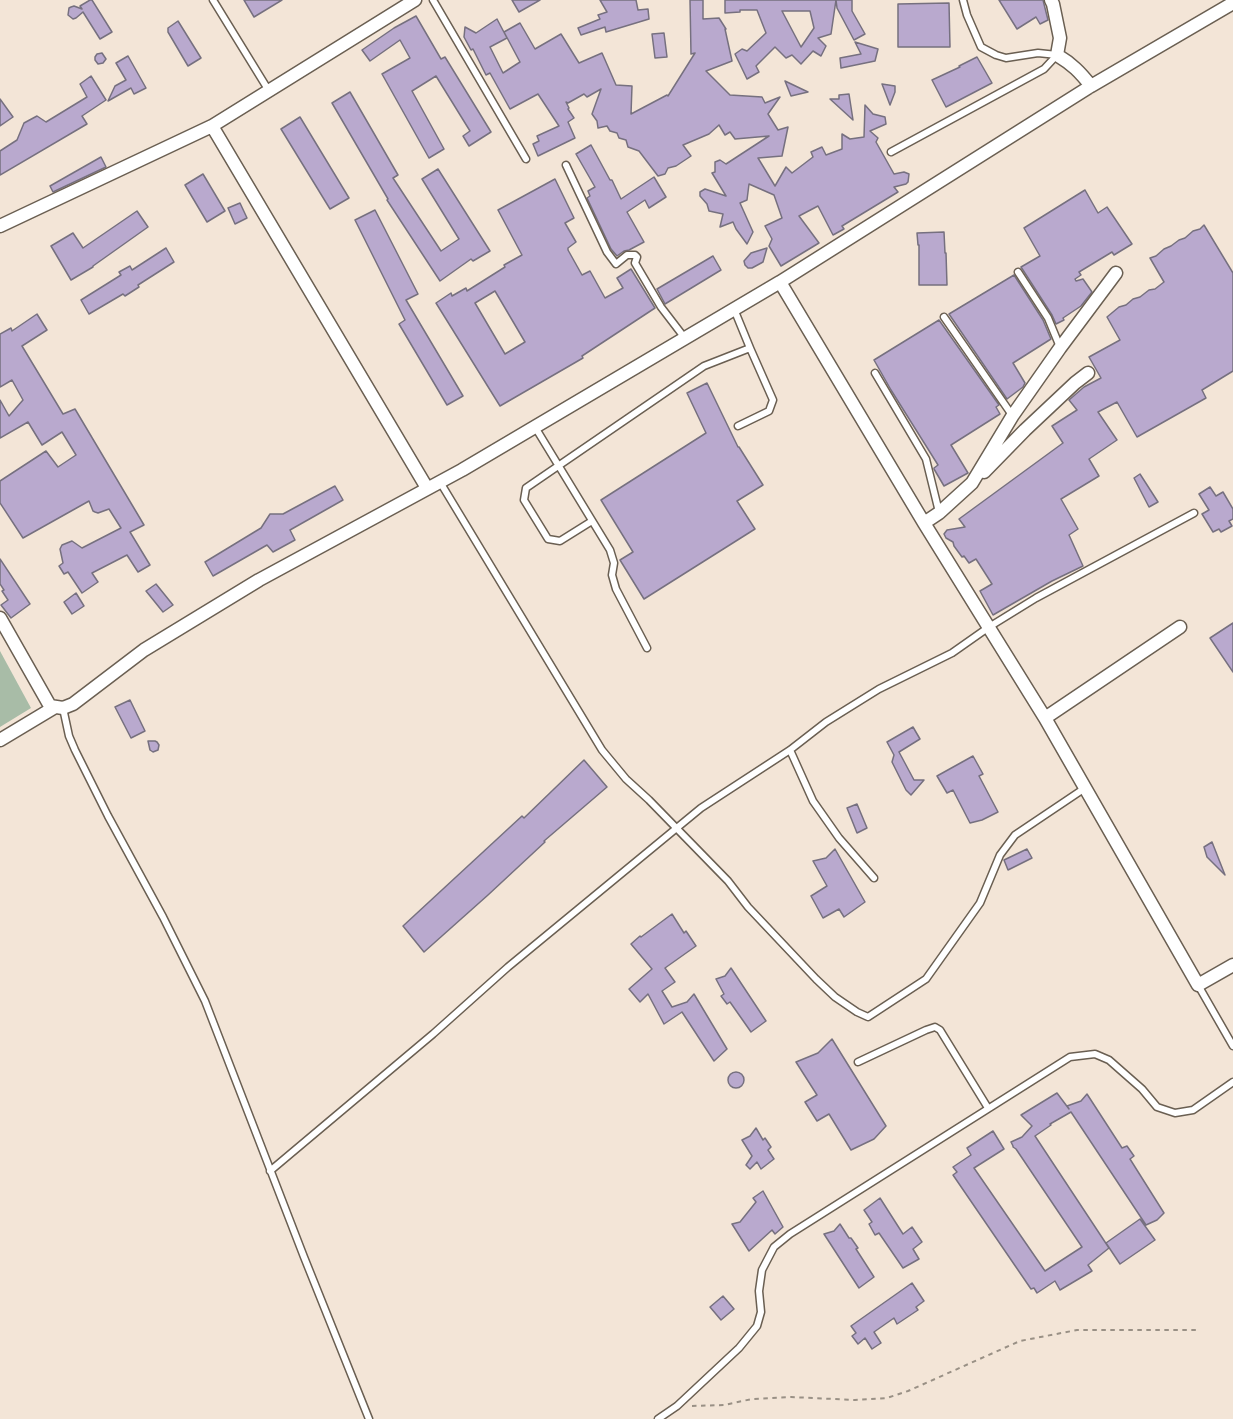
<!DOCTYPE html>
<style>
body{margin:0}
canvas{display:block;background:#f3e5d7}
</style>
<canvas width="1233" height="1419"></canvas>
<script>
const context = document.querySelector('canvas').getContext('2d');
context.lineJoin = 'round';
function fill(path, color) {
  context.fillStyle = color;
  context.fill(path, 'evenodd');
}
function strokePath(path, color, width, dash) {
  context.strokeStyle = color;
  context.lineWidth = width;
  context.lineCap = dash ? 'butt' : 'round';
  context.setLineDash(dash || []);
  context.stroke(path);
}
fill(new Path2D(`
 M0,651L31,708L0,727Z`), '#a8bca7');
const building = new Path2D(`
 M90,0H92L112,32L100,39L83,12L76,18L73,19L68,15L69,8L71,7L74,6L82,9L80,6Z
 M244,0H282L254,17Z
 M512,0H540L519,12Z
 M600,0H636L638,10L648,9L649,19L606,32L605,27L581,35L578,28L600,19L598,15L607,12Z
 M690,0H703V19L719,18L726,29H725L732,61L706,71L730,95L762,97L765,103L780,97L768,114L778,130L788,127L782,156L758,158L775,186L786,167L792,173L813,157L811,152L822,147L826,155L842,149V134L850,139L864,137L865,105L873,114L885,117L886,124L870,131L878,138L876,142L894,174L904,172L909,174L908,182L906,184L894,187L898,192L842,226L844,229L833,235L818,206L799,216L819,243L781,266L769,246L772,239L765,226L782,218L774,195L749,184L747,200L740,203L753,232L747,244L736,229L733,222L720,227L723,214L709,211L707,204L700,196V192L705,189L726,196L712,173L715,172V162L720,160L726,164L769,136L735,139L730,132L725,135L719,125L709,134L683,145L691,156L676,166L668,168L665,174L658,176L639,151L628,147L626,140L619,138L617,133L610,131L607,126L598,128L597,121L592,114L601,89L587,97L584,94L568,103L566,102L569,108L568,109L574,118L568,122L575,138L538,156L533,144L539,141L537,136L559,126L538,94L510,109L490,73L486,75L473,49L471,50L464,37L465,27L476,33L497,19L507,38L490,47L503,73L520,62L504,32L520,23L535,49L561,34L579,63L602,53L616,85L632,86L631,114L667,95L668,96L695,53L691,54Z
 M725,0H836L831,34L818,38L826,46L821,56L813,51L801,64L792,55L786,58L775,47L756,66L759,72L747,79L735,54L742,49L747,51L766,33L757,10H740V12L725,13ZM782,11H810L814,28L801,47Z
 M836,0H852V11L865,34L854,40L837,8Z
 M999,0H1043L1048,20L1040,24L1036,17L1017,29Z
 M949,3L950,47H898V4Z
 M416,16L441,59L445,57L491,132L469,146L463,136L470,131L436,76L412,91L444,149L429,158L382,74L410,58L400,40L370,61L362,50L394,28Z
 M178,21L201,58L188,66L168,32V28Z
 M664,33L667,57L655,58L652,34Z
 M855,42L878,49L875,61L841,68L840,58L861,54Z
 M102,53L106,59L103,63L98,64L95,60V57L97,54Z
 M128,56L146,88L134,94L131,88L108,101L115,86L126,80L116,63Z
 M977,57L992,83L946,107L932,80L960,67L959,66Z
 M91,76L106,100L82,116L87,124L0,175V151L17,140L24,123L37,116L46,122L87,97L80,84Z
 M785,81L808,92L791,96Z
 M882,84L895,86V92L890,105Z
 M350,92L398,175L393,178L441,251L459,239L422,179L438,169L490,251L473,261L471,259L440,281L387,200L388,199L332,103Z
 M849,94L853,120L830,99H839V95Z
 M0,99L13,117L0,126Z
 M300,117L349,198L330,209L281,129Z
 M591,145L610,180H612L621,199L654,177L666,197L649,208L645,200L627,212L644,242L629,250L624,251L617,256L611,249L587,198L590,196L588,191L595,187L576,154Z
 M101,157L106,167L53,192L50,186Z
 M203,174L225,211L207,222L185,185Z
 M555,179L574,218L565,223L576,242L568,248V250L582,275L590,271L605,298L623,288L617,278L631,269L655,308L582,356L583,358L500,406L436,303L451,293L452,296L466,288L467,291L505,267L504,265L522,255L498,210ZM495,291L525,342L505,354L475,303Z
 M1085,190L1098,213L1107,207L1132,244L1114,255L1112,252L1079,272L1081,275L1075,279L1076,281L1083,279L1092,292L1081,306L1063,318L1064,320L1056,324L1052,315L1021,267L1040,256L1024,228Z
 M240,203L247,218L235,224L228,208Z
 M375,210L418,294L406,300L463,396L447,405L399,324L405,320L355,220Z
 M137,211L148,227L93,266V267L71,280L51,246L73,233L83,248Z
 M1204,225L1233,273V371L1202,390L1206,398L1137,437L1117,402L1098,412L1117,440L1089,459L1099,476L1061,499L1078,529L1069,535L1083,566L1052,581L993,615L980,591L992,584L976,559L969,563L964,556L962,557L954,546L953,542L946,538L944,534L947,530L965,527L959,519L1063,443L1052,426L1077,410L1069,400L1084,387L1101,378L1089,357L1120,340L1107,317L1119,307L1126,305L1133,299L1140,297L1149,290L1155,289L1164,282L1150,258L1156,256L1164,249L1171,246L1179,240L1185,238L1193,231L1200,229Z
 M944,232L945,253H946L947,285H919V245H918L917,233Z
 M166,248L174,262L138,285L139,287L125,296L123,294L89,314L81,300L121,275L119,272L130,266L132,270Z
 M767,248L763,262L752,268H748L745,265L744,261L751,253Z
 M713,256L721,270L665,304L657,289Z
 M1014,275L1043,320L1051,339L1013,363L1025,383L1023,387L1007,399L949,314Z
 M37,314L47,330L22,346L63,414L75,409L144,525L130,532L150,565L138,572L127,555L92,573L98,582L82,593L68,572L64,574L59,566L63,563L60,549L62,545L72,541L82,548L121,528L109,509L98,513L95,512L93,511L89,501L23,538L0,503V481L46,451L58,467L76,455L62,432L42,445L28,422L0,438V400L9,416L23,400L12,380L0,387V334L11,328L12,331Z
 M939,320L999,405L996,407L1000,414L951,445L968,473L944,486L934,469V468L938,465L891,390L874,360Z
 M707,383L738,447H739L763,485L737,501L755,529L644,599L620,560L633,552L601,500L706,433L687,393Z
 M1140,474L1158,502L1149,507L1134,478Z
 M335,486L343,500L290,530L295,540L273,552L267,545L213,576L205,562L261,528L270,514H283Z
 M1210,487L1216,496L1223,492L1233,509V519L1229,521L1232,526L1221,532L1219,529L1213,532L1202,514L1209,510L1199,494Z
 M0,559L30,604L11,618L1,605L8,600L2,591L4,590L0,584Z
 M156,584L173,605L163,612L146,591Z
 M76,593L84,606L72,614L64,602Z
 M1233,623V672L1210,638Z
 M130,700L145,731L131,738L115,707Z
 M913,727L920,739L899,752L914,780H924L911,795L906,790L892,762L894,755L887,742Z
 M148,741H155L157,742L159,745L158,750L153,752L150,750Z
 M973,756L983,774L979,776L998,812L982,820L970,823L953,790L947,793L937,776Z
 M584,760L607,787L544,841L545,842L488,895L424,952L403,926L522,816L524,818Z
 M857,804L867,828L857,833L847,808Z
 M1212,842L1225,875L1207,857L1204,847Z
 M835,849L865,902L844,917L839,909L823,918L811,896L827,886L813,861L826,858Z
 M1027,849L1032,858L1008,870L1004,860Z
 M672,914L684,933L686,931L696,946L665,968L675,982L662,991L672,1007L687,1002L694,994L727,1049L714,1061L682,1012L664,1024L648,994L640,1002L629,989L652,969L631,944L640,936L641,937Z
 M731,968L766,1021L751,1032L730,1002L727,1004L721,996L724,994L716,979L725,976Z
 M832,1039L886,1126L874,1139L851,1150L829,1114L817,1121L805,1102L817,1095L796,1062L818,1053Z
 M728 1080a8 8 0 1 1 16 0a8 8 0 1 1-16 0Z
 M1057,1093L1069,1109L1067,1106L1081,1101L1087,1094L1122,1148L1127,1146L1134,1156L1130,1159L1164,1213L1157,1220L1146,1225L1071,1112L1050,1124L1051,1125L1035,1136L1109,1248L1088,1265L1092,1271L1060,1290L1055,1281L1037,1293L1034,1288L1031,1289L953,1175L957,1172L953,1167L971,1155L967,1148L993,1131L1004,1149L974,1168L1045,1271L1082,1247L1016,1149L1013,1147V1146L1011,1142L1022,1137L1032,1126L1021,1115Z
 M756,1128L763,1140L765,1138L771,1147L768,1150L774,1159L761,1169L757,1162L750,1169L746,1165L752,1156L742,1140L750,1136Z
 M763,1191L783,1227L775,1234L772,1230L749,1251L732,1224L740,1222L756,1202L753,1198Z
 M880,1198L903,1234L912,1227L922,1242L913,1249L919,1259L903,1268L879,1233L875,1235L869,1224L872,1222L864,1210Z
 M1140,1219L1155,1240L1120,1264L1106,1243Z
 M840,1224L849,1238H851L858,1248L856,1249L874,1277L859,1288L824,1234L834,1231Z
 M912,1283L924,1301L916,1307L918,1310L897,1324L894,1318L874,1332L881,1343L872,1349L865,1338L858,1344L852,1336L856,1333L851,1326Z
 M723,1296L734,1309L721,1320L710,1307Z`);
fill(building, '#b9a9ce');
strokePath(building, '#76707f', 1.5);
const lane = new Path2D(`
 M213,0L269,91
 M433,0L526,159
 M963,0L967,15L981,47L996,55L1006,58L1038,53L1057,55
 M891,152L1044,69L1057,55
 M566,165L607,252L616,264L627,255H635L637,257L635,263L661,307L684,337
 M1018,272L1048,318L1060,347
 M734,309L750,348
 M944,317L1012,415
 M875,373L926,459L939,512
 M535,427L610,550L614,563L612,575L616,589L647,648
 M440,482L602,750L626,779L649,800L728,881L748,907L816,979L835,997L857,1012L868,1017L926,979L980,903L1000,855L1015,835L1085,788
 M592,521L560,541L548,539L524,500L526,488L704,366L750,348L773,400L769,411L738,426
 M63,708L69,736L75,750L108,816L163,917L205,1001L304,1257L369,1419
 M790,750L813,801L839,838L874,878
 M1198,985L1233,1046
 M858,1062L926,1030L935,1027L940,1030L988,1108
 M270,1171L433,1034L508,967L701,808L790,750L826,722L879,689L952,653L989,627L1036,598L1194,513
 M658,1419L677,1406L739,1348L757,1326L761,1312L759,1291L762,1270L774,1247L790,1234L1070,1057L1095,1054L1109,1060L1142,1089L1157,1107L1175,1113L1193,1110L1233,1082`);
const street = new Path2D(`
 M1051,0L1053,4L1060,38L1057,55C1072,64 1080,72 1091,86
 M212,126L427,488
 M0,226L212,126L415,0
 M780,282L924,523L1045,718L1198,985L1233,965
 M984,472L1025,430L1075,383L1088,373
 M924,523L939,513L972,483L1013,415L1060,348L1116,273
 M0,618L50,706L63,708L73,704L144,650L259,580L462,470L780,282L1091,86L1233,3
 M1045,718L1180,627
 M0,740L55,707`);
strokePath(lane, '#6a5f52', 9);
strokePath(street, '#6a5f52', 15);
strokePath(new Path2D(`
 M692,1406L724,1405L752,1399L791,1397L855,1400L887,1398L908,1391L1020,1341L1077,1330H1197`), '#999085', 2, [4.5, 4.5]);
strokePath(lane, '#fff', 6);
strokePath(street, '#fff', 12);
</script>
